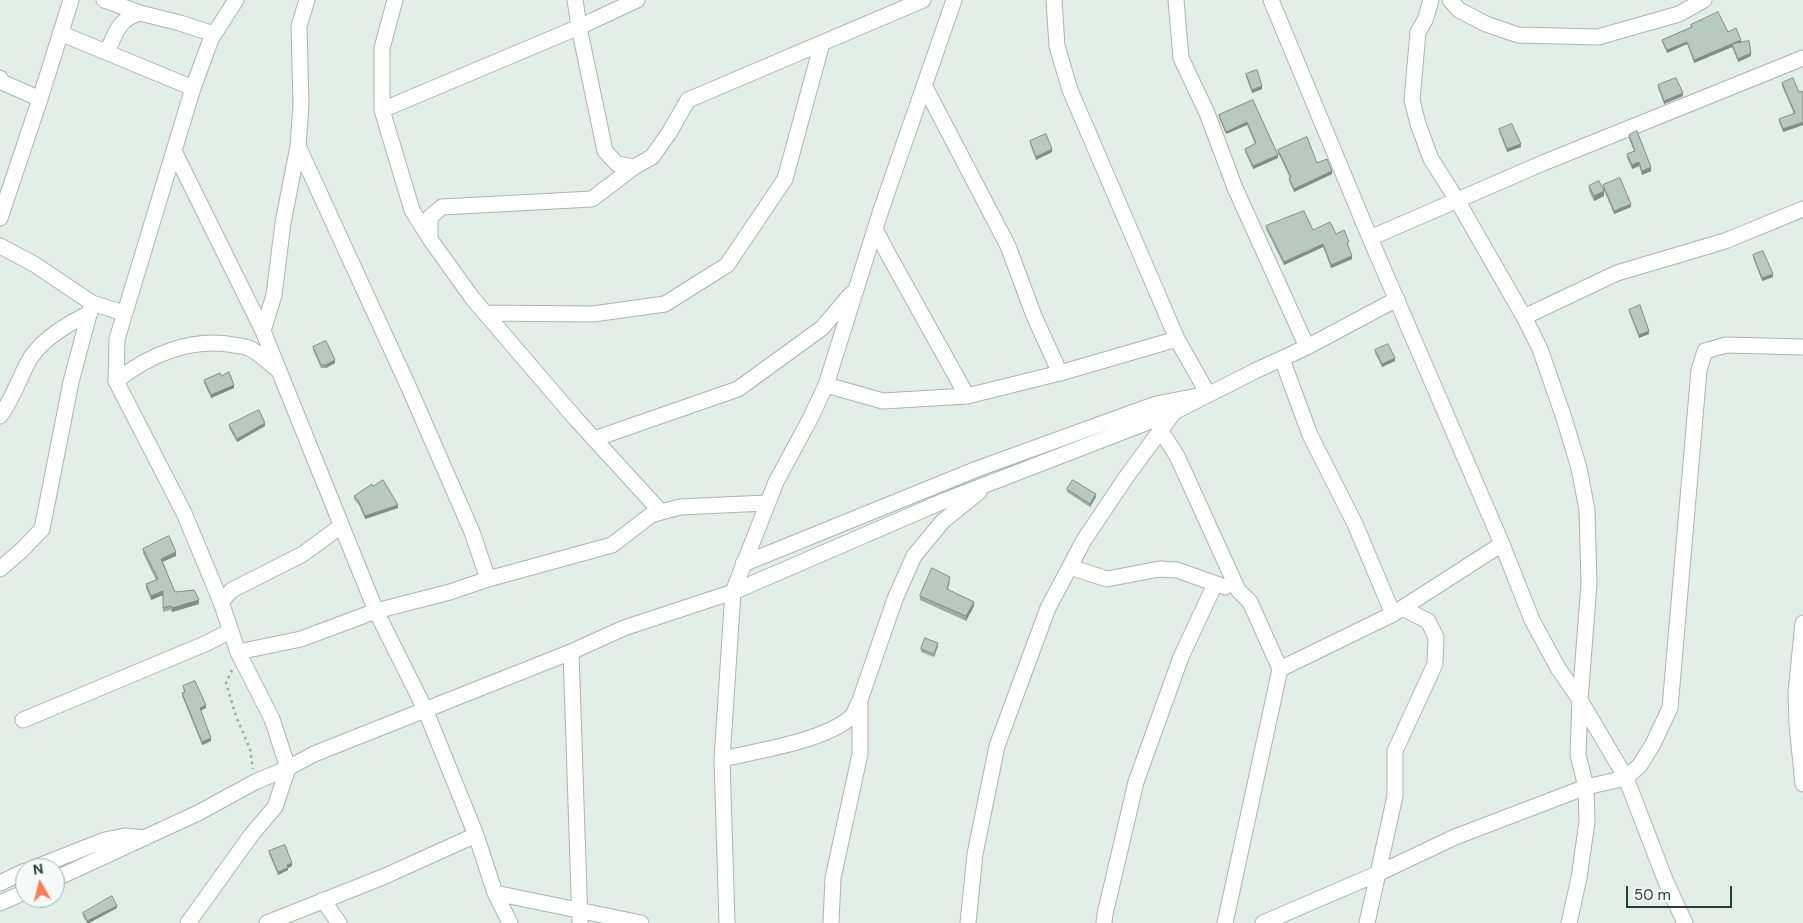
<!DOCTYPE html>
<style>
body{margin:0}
#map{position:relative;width:1803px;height:923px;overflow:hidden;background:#e3eee9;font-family:"DM Sans",sans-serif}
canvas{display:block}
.north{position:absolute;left:15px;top:858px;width:50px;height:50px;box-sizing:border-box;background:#f4faf7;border:1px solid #a0b0ab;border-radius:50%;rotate:352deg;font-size:14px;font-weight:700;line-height:20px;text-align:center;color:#214138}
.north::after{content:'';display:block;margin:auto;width:18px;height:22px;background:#fd7c51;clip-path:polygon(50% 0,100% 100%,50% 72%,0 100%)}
.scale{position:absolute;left:1626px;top:886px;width:106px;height:22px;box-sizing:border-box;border:2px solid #214138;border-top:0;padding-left:6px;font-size:15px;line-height:18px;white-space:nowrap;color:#214138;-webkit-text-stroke:4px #f4faf7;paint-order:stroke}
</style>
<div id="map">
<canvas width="1803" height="923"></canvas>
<div class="north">N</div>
<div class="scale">50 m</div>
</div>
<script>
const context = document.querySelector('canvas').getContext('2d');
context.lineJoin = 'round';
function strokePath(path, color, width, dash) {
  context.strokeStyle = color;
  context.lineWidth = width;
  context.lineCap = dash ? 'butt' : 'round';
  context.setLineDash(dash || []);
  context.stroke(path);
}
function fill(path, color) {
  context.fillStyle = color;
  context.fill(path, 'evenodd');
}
const street = new Path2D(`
 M104,0L140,13L180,23L214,34
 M395,0L382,48V110L412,210L430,239
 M575,0L579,27L605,151L617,164L634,167
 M1176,0L1181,58L1207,113L1235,188L1307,347
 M1271,0L1370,238L1502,544L1532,620L1558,668L1580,700L1626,778L1666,882L1685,923
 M1431,0L1425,20L1418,32L1412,100L1418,124L1431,159L1457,200L1524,317L1540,349L1564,418L1579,468L1587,510L1589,584L1580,700L1578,755L1586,787L1587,822L1579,878L1569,923
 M1450,0L1459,10L1486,24L1518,35L1598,37L1679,14L1704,0
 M60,33L193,88
 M107,52C116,33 118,19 140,13
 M0,78L2,82L40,99
 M925,87L1008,246L1034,316L1060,373
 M382,110L579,27L637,0
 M174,151L263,331L376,611L425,709L476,835L495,893L510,923
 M0,218L40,99L71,0
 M875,229L888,254L967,396
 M1370,238L1543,163L1803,58
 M0,246L34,264L92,303L124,313
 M485,313L593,314L665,304L727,265L785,179L822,43
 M1524,317L1617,273L1725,241L1803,209
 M263,331L274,295L283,223L298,146L301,105L299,26L307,0
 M1282,359L1310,435L1355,524L1393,614
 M116,381C149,355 191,337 234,345C238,346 244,346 249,348C259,353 268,362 277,369
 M826,385L883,401L967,396L1060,373L1177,339
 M0,416C12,400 18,382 27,364C39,340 67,324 90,313
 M1161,431L1177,456L1238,590L1250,602L1280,669L1225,923
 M594,439L738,389L822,328L851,294
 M661,512L575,418L473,299L430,239V217L442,207L592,199L634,167L652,157L669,133L688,100L923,0
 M743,564L977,469L1156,404L1208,394L1177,339L1070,90L1057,46L1054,0
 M1070,567L1107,579L1159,569L1177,570L1225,587
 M0,569L23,549L42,529L71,382L92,303
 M488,579L612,545L651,515L661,512L680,507L766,503
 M221,602L232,590L303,554L341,526
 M1803,623L1796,692L1797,725L1803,784
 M238,652L301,639L376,611L450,592L488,579L472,532L410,390L298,146
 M571,652L580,923
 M1280,669L1393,614L1502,544
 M23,720L207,643L230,631
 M722,759C757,751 825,741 851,717C855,713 857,706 860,700L895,599L914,556L943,521L979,492
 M34,868L105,840L125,836L145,838
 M55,879L198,813L255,782L288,768L314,754L571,652L624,628L733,592L946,500L1174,412L1255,371L1307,347L1397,299
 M0,883L25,871
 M495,893L641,923
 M323,900L339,923
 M0,903L25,892
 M267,923L383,877L476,835
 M727,923L722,759L733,592L776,482L810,419L826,385L881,210L954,0
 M831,923L833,878L860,754V702
 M968,923L975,854L997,746L1048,608L1084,540L1127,476L1174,412
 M1104,923L1105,914L1136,782L1181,657L1215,584
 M1263,923L1379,873L1455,837L1586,787L1626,778L1640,765L1653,744L1670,708L1699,370L1705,351L1726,345L1803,347
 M1367,923L1395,796V751L1435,664L1436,637L1428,621L1402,608`);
const secondary = new Path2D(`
 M188,923L252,834L275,807L288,768L272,719L238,652L221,602L184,513L116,381L117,339L193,88L211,39L236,0`);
strokePath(street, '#a5b7b0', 17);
strokePath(secondary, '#a0bbb1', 17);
strokePath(new Path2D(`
 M232,670L226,683L236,716L250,749L253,769`), '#80b4a4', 2.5, [2.5, 4]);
strokePath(street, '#fff', 15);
strokePath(secondary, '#fff', 15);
fill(new Path2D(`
 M1691,25L1728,32L1741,42L1751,56L1738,62L1732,47L1694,63L1687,44L1667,53L1662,42V40L1691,27Z
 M1246,74L1262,89L1252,93L1246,77Z
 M1782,83L1799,92L1803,125L1783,132L1779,122V119L1794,114L1782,86Z
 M1658,85L1683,96L1664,104L1658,88Z
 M1253,100L1278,158L1253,169L1245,152V149L1255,144L1247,125L1226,134L1219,118V115Z
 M1499,129L1521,147L1507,152L1499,132Z
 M1629,135L1651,171L1642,175L1639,166L1632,169L1627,158V154L1634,151L1629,139Z
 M1030,141L1052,152L1036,160L1030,144Z
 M1278,150L1317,163L1332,174L1294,192L1289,181L1290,178L1278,153Z
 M1603,185L1631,207L1614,214L1603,188Z
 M1589,186L1604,196L1594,201L1589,191Z
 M1266,226L1313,230L1336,234L1349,245H1348L1352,259L1331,268L1323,247L1284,265L1266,229Z
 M1753,255L1773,277L1762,281L1753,258Z
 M1629,310L1649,334L1639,338L1629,312Z
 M313,347L335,363L326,368H321L313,350Z
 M1375,350L1395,361L1382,367L1375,353Z
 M204,380L234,388L211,398L204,383Z
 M229,425L265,426L237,442L229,428Z
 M373,486L398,508L365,519L359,505L354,499V496Z
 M1067,489L1096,497L1090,507L1067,492Z
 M143,549L176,556L163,562L175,592L199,604L172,612L171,610L163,612V595L151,600L146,588V584L156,580L143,553Z
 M950,581L948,590L974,606L966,621L920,600V596Z
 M938,646L934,657L921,652V649Z
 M183,686L206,708L201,710L211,741L202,745L182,696V693L184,692Z
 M269,851L292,866L288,868V870L278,875L269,854Z
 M117,908L89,923H87L83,916V913Z`), '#9eada7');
fill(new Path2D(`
 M1741,40V43L1732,44V47L1694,63V60Z
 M1687,42V44L1667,53V50Z
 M1751,53V56L1738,62V59Z
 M1262,86V89L1252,93V90Z
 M1683,93V96L1664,104V101Z
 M1247,122V125L1226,134V132Z
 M1803,122V125L1783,132V129Z
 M1521,144V147L1507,152V149Z
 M1052,149V152L1036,160V157Z
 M1278,155V158L1253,169V166Z
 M1639,162V166L1632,169V165Z
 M1651,167V171L1642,175V171Z
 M1332,171V174L1294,192V189Z
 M1604,191V196L1594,201V196Z
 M1631,204V207L1614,214V211Z
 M1323,244V247L1284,265V262Z
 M1352,256V259L1331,268V265Z
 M1773,274V277L1762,281V278Z
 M1649,331V334L1639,338V335Z
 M1395,358V361L1382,367V364Z
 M335,360V363L326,368V365Z
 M234,385V388L211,398V395Z
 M265,423V426L237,442V439Z
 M1096,494V497L1090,507V504Z
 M398,505V508L365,519V516Z
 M176,552V556L161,562V559Z
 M163,591V595L151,600V596Z
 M199,600V604L172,612V608Z
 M974,602V606L966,621V616Z
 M938,643V646L934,657V654Z
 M206,705V708L200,711V708Z
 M211,738V741L202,745V742Z
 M292,863V866L288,868V870L278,875V872L287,865Z
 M117,906V908L89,923H87V921Z`), '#818d88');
const building = new Path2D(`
 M1718,12L1728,32L1736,28L1741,40L1694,60L1687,42L1667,50L1662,40L1692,27L1691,25Z
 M1749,41L1751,53L1738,59L1732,44Z
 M1257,70L1262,86L1252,90L1246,74Z
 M1676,78L1683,93L1664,101L1658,85Z
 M1793,78L1799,92L1802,91L1803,94V122L1783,129L1779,119L1795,113L1782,83Z
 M1253,100L1278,155L1253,166L1245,149L1256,143L1247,122L1226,132L1219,115Z
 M1512,124L1521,144L1507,149L1499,129Z
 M1637,131L1651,167L1642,171L1639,162L1632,165L1627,154L1635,151L1629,135Z
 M1046,134L1052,149L1036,157L1030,141Z
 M1307,137L1317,163L1327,159L1332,171L1294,189L1289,178L1291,177L1278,150Z
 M1620,178L1631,204L1614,211L1603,185Z
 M1599,181L1604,191L1594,196L1589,186Z
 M1304,211L1313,230L1330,222L1336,234L1344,230L1349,242L1347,243L1352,256L1331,265L1323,244L1284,262L1266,226Z
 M1763,251L1773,274L1762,278L1753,255Z
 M1640,305L1649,331L1639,335L1629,310Z
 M326,341L335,360L326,365H321L313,347Z
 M1388,344L1395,358L1382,364L1375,350Z
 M229,372L234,385L211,395L204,380L220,373L221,376Z
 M259,410L265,423L237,439L229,425Z
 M383,480L398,505L365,516L359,502L354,496L372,484L373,486Z
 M1073,480L1096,494L1090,504L1067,489Z
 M169,536L176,552L161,559L175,592L194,590L199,600L172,608L171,606L163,608V591L151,596L146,584L158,579L143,549Z
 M932,568L950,577L947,589L974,602L966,616L920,596Z
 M925,638L938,643L934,654L921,649Z
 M195,681L206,705L200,708L211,738L202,742L182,693L185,692L183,686Z
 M285,845L292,863L287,865L288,868L278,872L269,851Z
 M112,896L117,906L87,921L83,913Z`);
fill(building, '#b8c9c2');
strokePath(building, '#818d88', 1);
</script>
